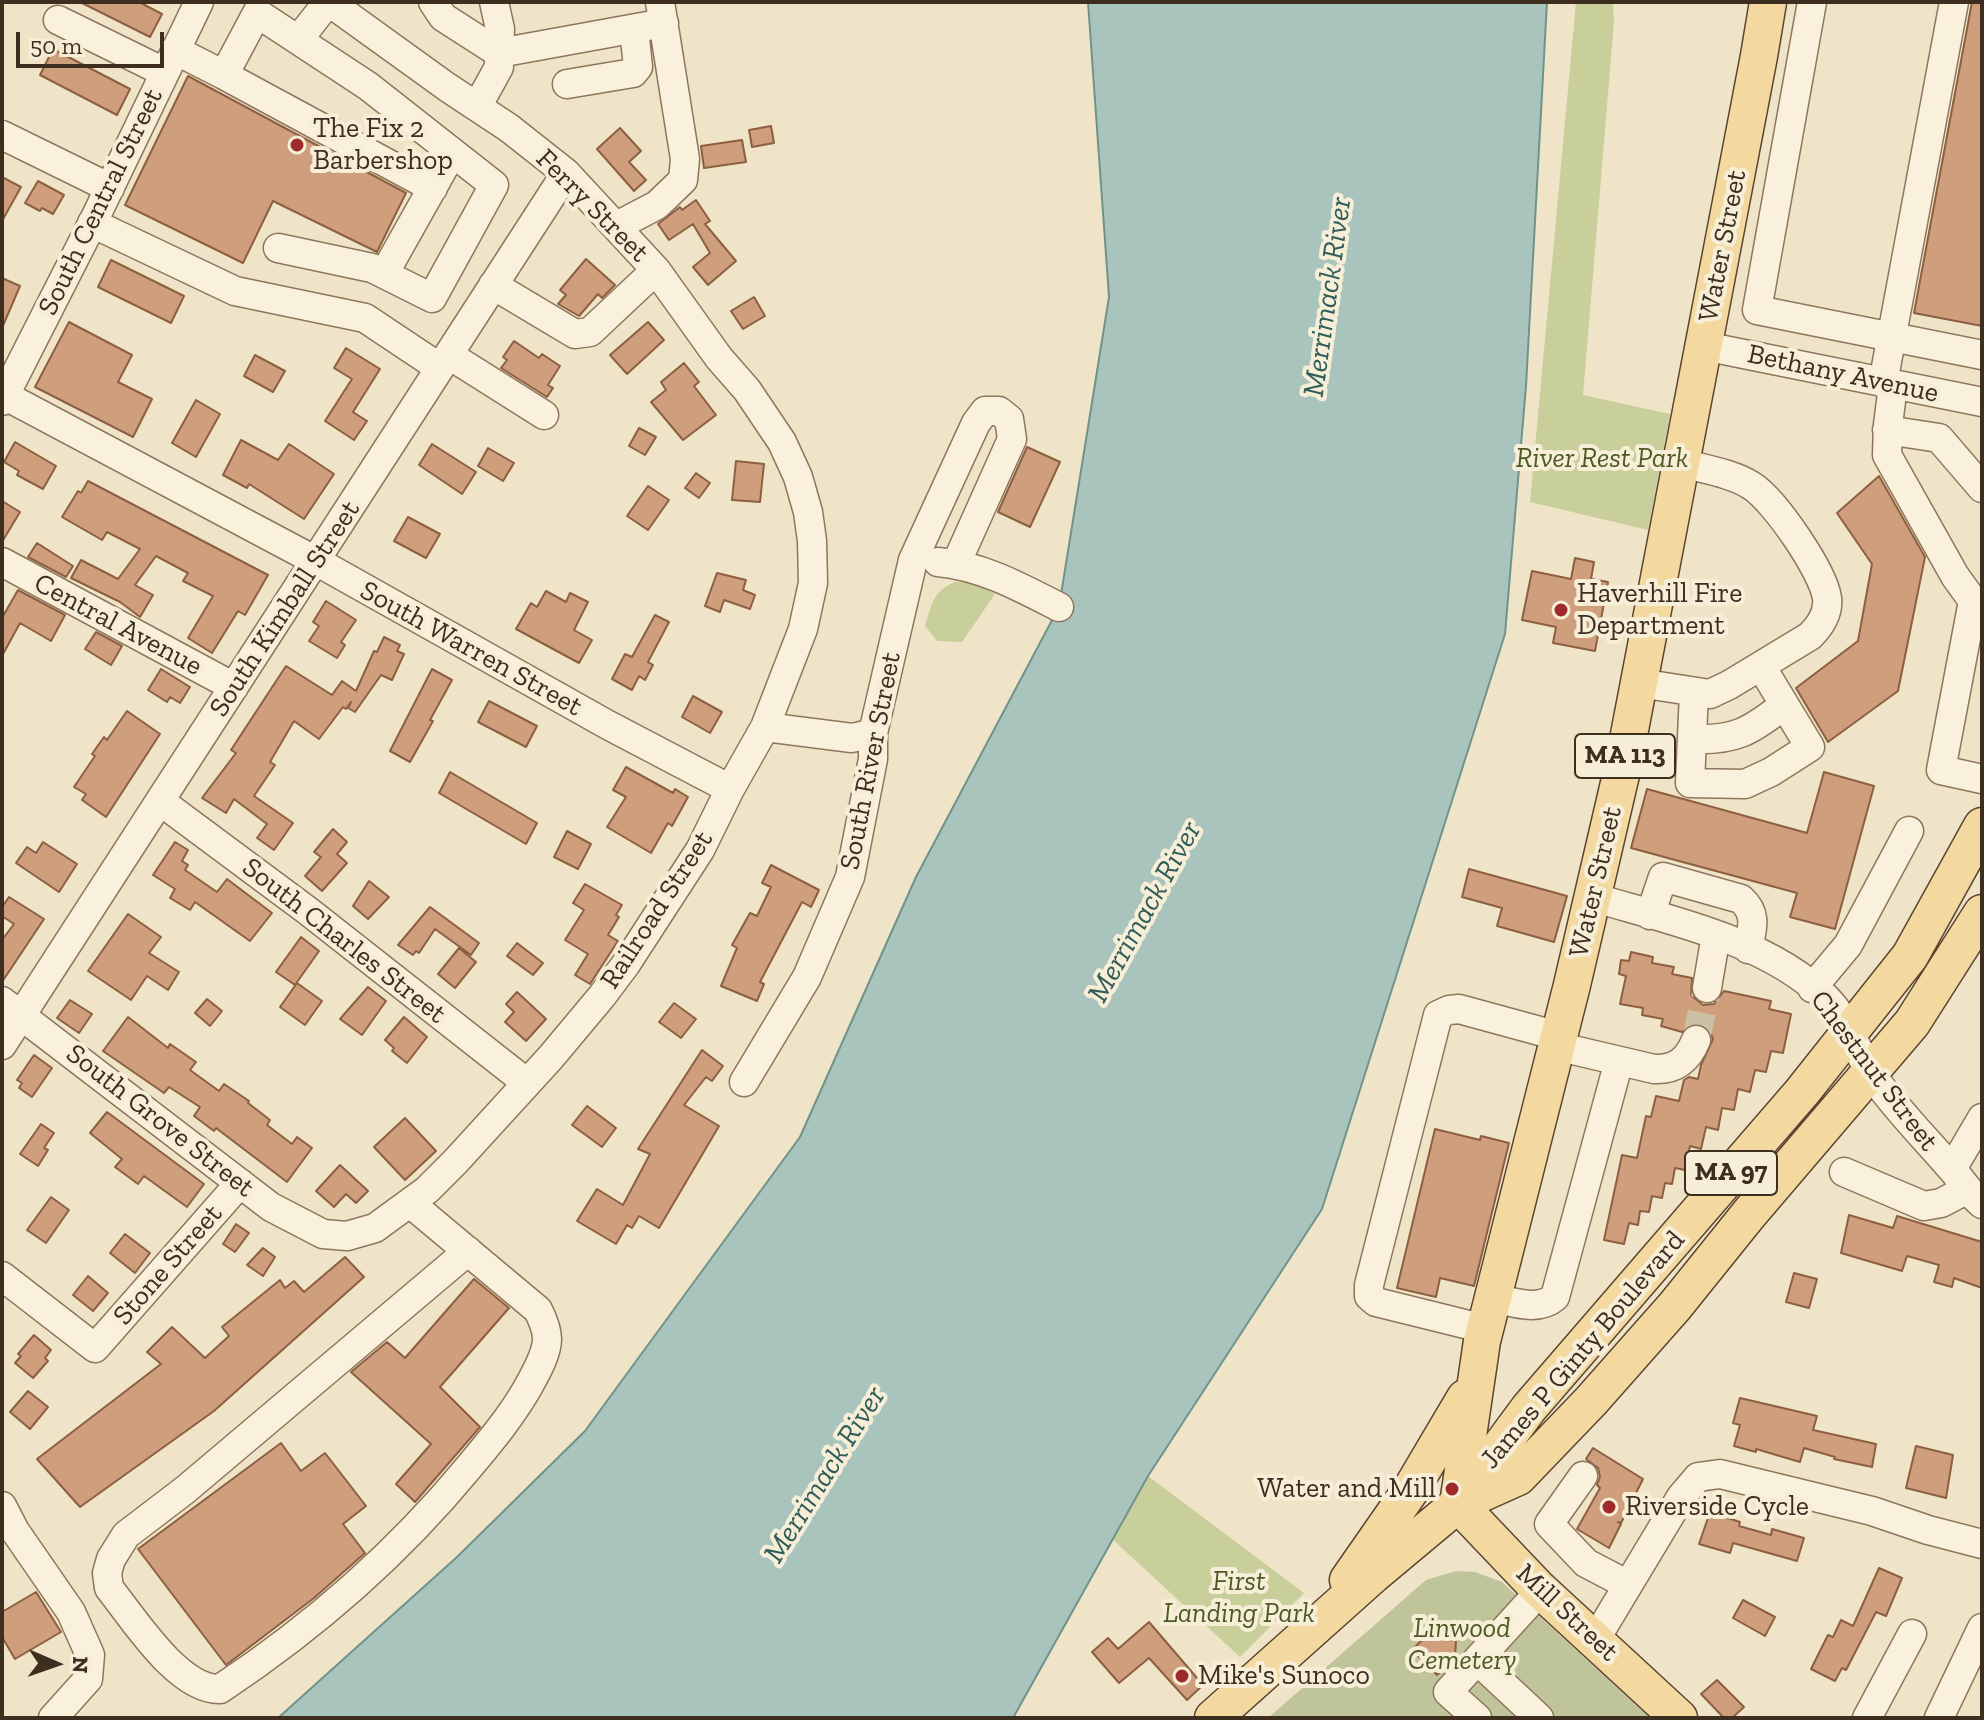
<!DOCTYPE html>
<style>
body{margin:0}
#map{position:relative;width:1984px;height:1720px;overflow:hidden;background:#f0e4c8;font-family:"Zilla Slab",serif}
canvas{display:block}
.frame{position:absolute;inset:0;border:4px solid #3d2e20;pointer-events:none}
.north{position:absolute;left:16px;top:1624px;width:80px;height:80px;-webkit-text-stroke:6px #f7eed8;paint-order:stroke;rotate:92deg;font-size:22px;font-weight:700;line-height:32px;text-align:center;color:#3d2e20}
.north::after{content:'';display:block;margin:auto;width:28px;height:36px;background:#3d2e20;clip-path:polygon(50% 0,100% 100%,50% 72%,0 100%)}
.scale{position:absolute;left:16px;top:32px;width:148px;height:36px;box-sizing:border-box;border:4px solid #3d2e20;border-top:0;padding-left:10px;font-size:24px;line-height:28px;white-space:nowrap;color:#3d2e20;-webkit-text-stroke:6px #f7eed8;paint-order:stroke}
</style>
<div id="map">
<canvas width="1984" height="1720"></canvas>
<div class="frame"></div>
<div class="north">N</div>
<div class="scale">50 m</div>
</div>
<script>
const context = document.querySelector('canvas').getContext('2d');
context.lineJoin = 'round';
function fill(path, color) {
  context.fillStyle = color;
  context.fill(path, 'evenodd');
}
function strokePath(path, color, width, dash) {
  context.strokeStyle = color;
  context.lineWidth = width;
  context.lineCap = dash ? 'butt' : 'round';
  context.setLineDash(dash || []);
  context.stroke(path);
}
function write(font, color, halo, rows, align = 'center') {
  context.font = font + ' "Zilla Slab",serif';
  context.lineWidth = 8;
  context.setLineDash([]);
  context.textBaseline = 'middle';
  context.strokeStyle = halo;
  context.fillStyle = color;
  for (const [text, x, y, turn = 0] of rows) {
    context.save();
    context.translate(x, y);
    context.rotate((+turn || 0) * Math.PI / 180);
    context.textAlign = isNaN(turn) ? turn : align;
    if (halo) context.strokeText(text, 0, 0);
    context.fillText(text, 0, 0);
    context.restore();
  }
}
fill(new Path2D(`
 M1576,2H1613L1614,22L1583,395L1670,414L1648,530L1530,502Z
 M955,582L975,583L995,594L962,642L937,641L925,626C932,604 933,591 955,582Z
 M1148,1476L1304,1593L1240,1657L1112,1539Z`), '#c9cf9b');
fill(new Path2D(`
 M1456,1571L1475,1572L1502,1582L1650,1718H1268L1426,1580Z`), '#bfc49a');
const water = new Path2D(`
 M1088,2H1547L1526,386L1505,634L1322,1209L1148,1476L1013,1718H278L457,1557L585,1431L800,1137L916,877L1059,607L1109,297Z`);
fill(water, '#a9c4bc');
strokePath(water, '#6f938a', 2);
const building = new Path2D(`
 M80,2H139L162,14L150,37Z
 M1972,2H1982V326L1914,313Z
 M53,49L130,89L117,115L40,75Z
 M188,76L406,193L377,252L273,201L243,263L125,205Z
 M771,126L774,143L752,147L749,130Z
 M620,128L641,151L629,162L646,180L634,191L597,149Z
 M742,140L746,162L704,168L701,146Z
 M2,177L21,187L2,221Z
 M38,181L64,195L53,214L42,208L40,211L25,203Z
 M696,200L710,221L705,224L736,261L708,285L693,267L710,253L693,224L669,240L658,224L680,207L682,210Z
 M586,259L615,285L602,298L598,294L579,316L558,304L566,295L560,290Z
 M111,260L184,296L171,323L98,287Z
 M2,278L20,286L2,328Z
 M754,297L765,316L743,329L731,311Z
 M69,322L132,355L118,382L152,399L133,437L35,387Z
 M648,322L664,340L627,374L610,355Z
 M514,341L539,358L542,354L560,366L548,385L553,388L547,397L501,368L507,360L503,357Z
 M346,348L380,369L353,412L367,421L354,440L325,421L352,379L334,368Z
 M255,355L285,371L273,392L244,376Z
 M684,363L699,382L694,386L716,415L683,440L651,402L666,390L661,382Z
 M196,400L220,414L196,457L172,443Z
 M639,428L656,437L645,455L629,446Z
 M241,440L278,460L289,444L334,474L304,519L249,484L247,488L223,475Z
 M15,442L56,466L43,489L17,475L19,471L4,462Z
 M432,444L476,472L462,494L419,465Z
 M1027,447L1060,462L1030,527L998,512Z
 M488,448L514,463L503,481L478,466Z
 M736,461L764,464L760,502L732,500Z
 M696,473L710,483L699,498L685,488Z
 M1879,476L1925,557L1898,691L1828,742L1796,688L1858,641L1872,564L1837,513Z
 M88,481L268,575L245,615L238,611L212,653L188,638L213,596L183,581L188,573L156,556L135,585L153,595L140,617L120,602L71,578L81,560L118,579L140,549L107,532L102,540L62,517L78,491L81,493Z
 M648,486L669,500L648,530L627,516Z
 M2,501L20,512L2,542Z
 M408,517L440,534L426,558L394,541Z
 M37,543L73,566L66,577L28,557Z
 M1575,558L1594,562L1591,579L1608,582L1595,651L1553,643L1556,627L1522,620L1532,571L1571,579Z
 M717,573L746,580L743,590L755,595L750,609L724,600L720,612L705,606Z
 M18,590L65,615L51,641L20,623L2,656V618Z
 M546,591L566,602L570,593L588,602L574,630L592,640L579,663L516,629L531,603L537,607Z
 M326,601L356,620L341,642L345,645L337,658L309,641L319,626L313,622Z
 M655,615L669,622L648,662L653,665L645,680L639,676L632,690L612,679L625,654L632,657Z
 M96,632L122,646L111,665L85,649Z
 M384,637L400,645L397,651L404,654L392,680L381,675L355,712L348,708L351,702L346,709L343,707L319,739L294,721L270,762L275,765L254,796L293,823L274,850L257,838L267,824L234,799L226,813L202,798L236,753L231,750L286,666L332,695L342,681L356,691L374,651L377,652Z
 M161,669L190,687L180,703L170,697L167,702L148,690Z
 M432,669L452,680L430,720L433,721L410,762L390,751Z
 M693,696L722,712L710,733L682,717Z
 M489,701L537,726L526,747L478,722Z
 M127,711L160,734L106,817L82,800L86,794L74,787L95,756L92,754L104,737L107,740Z
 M626,767L673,793L675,789L688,797L672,826L668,823L651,853L607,827L626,797L613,790Z
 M450,772L537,823L526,844L439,793Z
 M1824,772L1874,786L1835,929L1790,917L1797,893L1631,848L1647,789L1807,833Z
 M333,829L347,842L337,854L347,863L322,891L305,876L321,857L314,852Z
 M567,831L591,844L578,869L554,857Z
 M43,842L77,864L59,892L16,863L27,847L36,853Z
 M175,842L188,850L182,861L188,865L185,870L217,892L227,879L272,913L250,941L195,902L190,910L170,898L175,889L153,875Z
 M771,865L819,890L811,907L802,902L760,982L764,984L757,1001L721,986L737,948L732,945L750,913L757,916L771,887L762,883Z
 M1469,869L1567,896L1554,942L1497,926L1502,908L1462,897Z
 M369,881L389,897L368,919L353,906Z
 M585,884L622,905L616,915L619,917L608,935L618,941L590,984L575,975L588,954L565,940L584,910L573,903Z
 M9,897L44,919L2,982V940L14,924L2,916V907Z
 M430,907L479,943L471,955L435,929L419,953L416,951L413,955L398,945Z
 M128,914L161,937L149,953L179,972L168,990L147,976L131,1000L88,971Z
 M301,937L319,951L295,985L276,972Z
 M517,943L543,963L533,975L507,956Z
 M459,948L476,962L455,988L438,974Z
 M1631,952L1653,957L1652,963L1674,967L1672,974L1692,978L1691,995L1703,1005L1714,1004L1724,991L1771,1001L1769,1009L1791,1014L1783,1053L1771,1051L1766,1072L1755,1070L1750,1092L1738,1089L1734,1110L1722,1108L1718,1130L1706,1127L1701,1149L1690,1146L1685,1170L1675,1168L1672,1184L1665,1183L1662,1198L1652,1196L1649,1212L1640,1211L1638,1225L1629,1223L1624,1244L1604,1240L1622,1155L1637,1158L1646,1116L1651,1117L1656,1096L1679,1101L1684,1080L1689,1077L1698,1079L1701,1065L1713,1039L1709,1030L1702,1024L1694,1023L1682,1032L1661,1026L1663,1019L1642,1015L1643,1008L1620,1004L1626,976L1619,974L1621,960L1629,961Z
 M297,983L322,1001L305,1025L280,1007Z
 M368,987L386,1001L362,1035L340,1019Z
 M517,992L546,1019L526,1041L505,1022L514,1012L506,1004Z
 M207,999L222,1011L210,1026L195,1013Z
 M70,1000L92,1014L79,1033L57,1018Z
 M674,1003L696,1019L681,1038L659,1022Z
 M128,1017L168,1048L170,1044L196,1062L190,1070L219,1091L224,1084L249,1101L248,1103L270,1120L267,1125L292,1144L297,1137L312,1148L287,1182L216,1128L214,1131L194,1116L200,1107L169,1087L164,1093L103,1051Z
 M404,1017L427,1037L407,1063L392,1051L394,1048L385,1040Z
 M702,1050L723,1066L712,1081L706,1077L684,1105L719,1126L659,1228L639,1216L632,1228L627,1225L616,1244L577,1221L597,1189L623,1205L650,1154L638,1149Z
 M34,1055L52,1068L32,1097L19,1088L22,1083L17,1080Z
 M587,1106L616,1128L602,1147L572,1125Z
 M107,1112L204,1184L187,1207L144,1176L138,1184L115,1167L122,1159L90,1133Z
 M405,1118L436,1151L405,1180L374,1147Z
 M41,1124L54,1133L44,1148L48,1150L38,1166L20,1154Z
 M1435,1129L1480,1140L1481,1136L1509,1143L1474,1286L1440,1278L1436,1297L1397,1288Z
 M340,1165L368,1191L356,1203L346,1194L334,1207L316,1191Z
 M51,1197L69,1210L46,1243L27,1230Z
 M1849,1215L1893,1228L1897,1216L1982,1242V1288L1954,1278L1952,1287L1934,1282L1939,1265L1907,1256L1902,1271L1841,1253Z
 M236,1224L249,1233L235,1252L223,1244Z
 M125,1234L150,1253L135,1273L110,1253Z
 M263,1248L275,1257L263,1276L247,1265Z
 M345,1257L364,1277L214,1411L80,1507L37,1459L161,1364L147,1352L172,1327L205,1358L229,1336L222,1327L280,1280L285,1288L294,1281L304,1292Z
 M1794,1273L1817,1279L1809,1308L1786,1302Z
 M88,1276L108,1293L93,1311L73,1295Z
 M474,1279L509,1308L440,1387L480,1427L415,1502L396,1484L431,1444L351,1372L387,1342L405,1358Z
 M34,1335L51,1350L45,1358L48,1361L33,1378L15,1363L21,1356L18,1354Z
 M28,1391L48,1407L30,1429L10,1412Z
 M1740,1398L1817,1416L1813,1430L1876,1444L1872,1467L1834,1459L1835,1457L1804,1448L1800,1462L1756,1449V1452L1734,1446L1740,1425L1733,1423Z
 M281,1443L301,1471L325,1453L366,1506L343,1524L365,1553L314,1598L226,1665L138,1549Z
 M1916,1446L1953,1455L1946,1498L1906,1488Z
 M1593,1448L1643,1479L1621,1523L1618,1522L1621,1524L1609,1548L1577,1529L1600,1488L1597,1485L1600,1477L1598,1468L1586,1459Z
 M1710,1512L1740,1522L1739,1526L1771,1535L1772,1529L1804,1538L1797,1561L1733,1543L1730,1553L1699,1544Z
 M1879,1568L1902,1578L1886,1616L1876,1612L1846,1670L1842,1668L1835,1681L1811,1669L1828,1635L1833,1637L1841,1620L1853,1626Z
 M36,1592L61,1632L15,1659L2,1637V1612Z
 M1743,1600L1775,1617L1765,1636L1733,1618Z
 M1149,1622L1203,1685L1187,1700L1149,1658L1119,1683L1092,1652L1108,1638L1118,1649Z
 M1439,1623L1456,1640L1455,1658L1437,1675L1412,1650Z
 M1717,1680L1744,1707L1732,1718H1724L1701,1694Z`);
fill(building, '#cf9f7d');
strokePath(building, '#8d5f41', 2);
strokePath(new Path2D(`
 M1696,1040L1707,988`), '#ccc0a6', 28, [28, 14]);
const minor = new Path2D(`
 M433,2L443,17L499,53L500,29L494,2
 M1812,2L1757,310L1982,355
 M58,20L164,72
 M298,40L328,2
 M175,50L224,75
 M567,84L633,73L638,67L634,29
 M477,107L499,67V53L664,23
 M2,135L110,188
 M92,223L235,291L365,318L440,368
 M617,226L657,205L683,180L685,159L660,2
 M278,248L372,268L432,298L494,185L368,86L257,13L224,75L433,188
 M384,274L452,153
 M493,285L575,334L590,332L656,270
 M1704,346L1982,402
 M449,355L544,415
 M1883,383L1954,2
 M1893,385L1888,425L1887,455L1955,576L1973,601L1941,770L1982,779
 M2,394L316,561L608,725L730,789
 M2,401L96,216L199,2
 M1887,430L1939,438L1982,488
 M2,562L234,687
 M938,562C982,566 1020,587 1059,607
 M1639,683L1710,694L1729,685L1810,636C1820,626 1829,614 1827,598C1823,571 1775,501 1752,486C1732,473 1703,469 1681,463
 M1694,692L1690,783L1745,784L1771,772L1810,747L1761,666
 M765,727L852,738L873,733
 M1692,739C1735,741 1751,731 1784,705
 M160,801L308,911L527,1083
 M1592,897C1669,920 1766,940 1825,997C1848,1019 1855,1049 1872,1075C1895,1108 1924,1137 1950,1167C1962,1180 1969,1193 1982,1204
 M1650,915L1663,877L1741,899C1758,914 1752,929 1748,949
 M1707,988L1716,935
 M1812,988L1848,945L1909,831
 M2,1001L271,1207L323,1234L347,1236L375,1228L427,1190L456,1161L551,1057L602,996L626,964L700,850L730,789L765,727L803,629L813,583L812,541L808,512L798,477L782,442L747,390L719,358L656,270L566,173L509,128L447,87L329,2
 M2,1045L566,173
 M1556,1046L1654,1069C1676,1070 1688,1060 1696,1040
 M744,1082L807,977L850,877L873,759V733L913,560L976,423L985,411H999L1009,419L1012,439L956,564
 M1952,1169L1982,1118
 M1844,1172L1924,1206L1941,1203L1966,1190
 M410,1203L538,1310C542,1318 547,1329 547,1339C547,1355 534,1376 527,1389C510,1418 490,1442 469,1467C399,1552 312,1628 220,1689C178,1690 134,1619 109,1588L107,1573L111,1559L126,1535L185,1490L468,1251
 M2,1276L95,1348L240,1183
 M1493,1298C1513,1302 1538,1312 1555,1297L1619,1061
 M1485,1329L1376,1302L1369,1296V1285L1438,1015L1449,1010L1459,1009L1558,1036
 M1583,1476L1549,1524L1586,1563L1628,1585
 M2,1506L15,1531L71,1612L90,1655L88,1679L53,1718
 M1595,1640L1681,1497L1698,1477L1720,1474L1872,1511L1928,1530L1982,1544
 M1477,1660L1539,1718
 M1477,1718L1448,1692L1541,1590
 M1867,1718L1912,1634
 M1939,1718L1982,1628`);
const major = new Path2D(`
 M1460,1503L1518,1477L1591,1401L1675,1306L1749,1214L1912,1023L1982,913
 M1458,1504L1482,1341L1572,985L1623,766L1759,56L1768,2
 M1458,1504L1537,1587L1679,1718
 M1348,1580L1410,1491L1465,1398
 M1213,1718L1373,1575L1458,1504L1529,1408L1802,1092L1910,956L1982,826`);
strokePath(minor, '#8d765c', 31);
strokePath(major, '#5b4430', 39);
strokePath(minor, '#faf1dc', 28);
strokePath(major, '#f3d9a0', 36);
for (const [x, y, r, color] of [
 [297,145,8,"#9e2a2b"],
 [1561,610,8,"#9e2a2b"],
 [1452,1489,8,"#9e2a2b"],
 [1609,1507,8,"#9e2a2b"],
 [1182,1676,8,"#9e2a2b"]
]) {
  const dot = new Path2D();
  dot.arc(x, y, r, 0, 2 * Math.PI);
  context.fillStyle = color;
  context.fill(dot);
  strokePath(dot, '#f7eed8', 3);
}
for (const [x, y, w] of [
 [1625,756,100],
 [1731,1173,92]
]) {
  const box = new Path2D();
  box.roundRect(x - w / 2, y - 22, w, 44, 6);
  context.fillStyle = '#f7eed8';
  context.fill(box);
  strokePath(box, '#3d2e20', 2);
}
write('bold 26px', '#3d2e20', null, [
 ["MA 113",1625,756],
 ["MA 97",1731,1173]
]);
write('28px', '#3d2e20', '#f7eed8', [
 ["The Fix 2",313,129],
 ["Barbershop",313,161],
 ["Haverhill Fire",1577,594],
 ["Department",1577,626],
 ["Water and Mill",1436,1489,"right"],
 ["Riverside Cycle",1625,1507],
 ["Mike's Sunoco",1198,1676]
], 'left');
write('28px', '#3d2e20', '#f7eed8', [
 ["South Central Street",101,202,-64],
 ["Ferry Street",592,206,45],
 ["Water Street",1723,246,-79],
 ["Bethany Avenue",1843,374,12],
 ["South Kimball Street",285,609,-57],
 ["Central Avenue",118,625,28],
 ["South Warren Street",471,649,29],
 ["South River Street",871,761,-79],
 ["Water Street",1596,882,-77],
 ["Railroad Street",657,910,-57],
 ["South Charles Street",344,941,38],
 ["Chestnut Street",1874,1071,53],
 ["South Grove Street",160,1121,38],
 ["Stone Street",168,1265,-49],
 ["James P Ginty Boulevard",1583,1350,-50],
 ["Mill Street",1567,1613,43]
]);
write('italic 28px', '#4d5a26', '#f7eed8', [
 ["River Rest Park",1602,459],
 ["First",1239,1582],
 ["Landing Park",1239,1614],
 ["Linwood",1462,1629],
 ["Cemetery",1462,1661]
]);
write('italic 30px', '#2f5d5a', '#f7eed8', [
 ["Merrimack River",1328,297,-82],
 ["Merrimack River",1145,912,-61],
 ["Merrimack River",825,1475,-58]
]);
</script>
